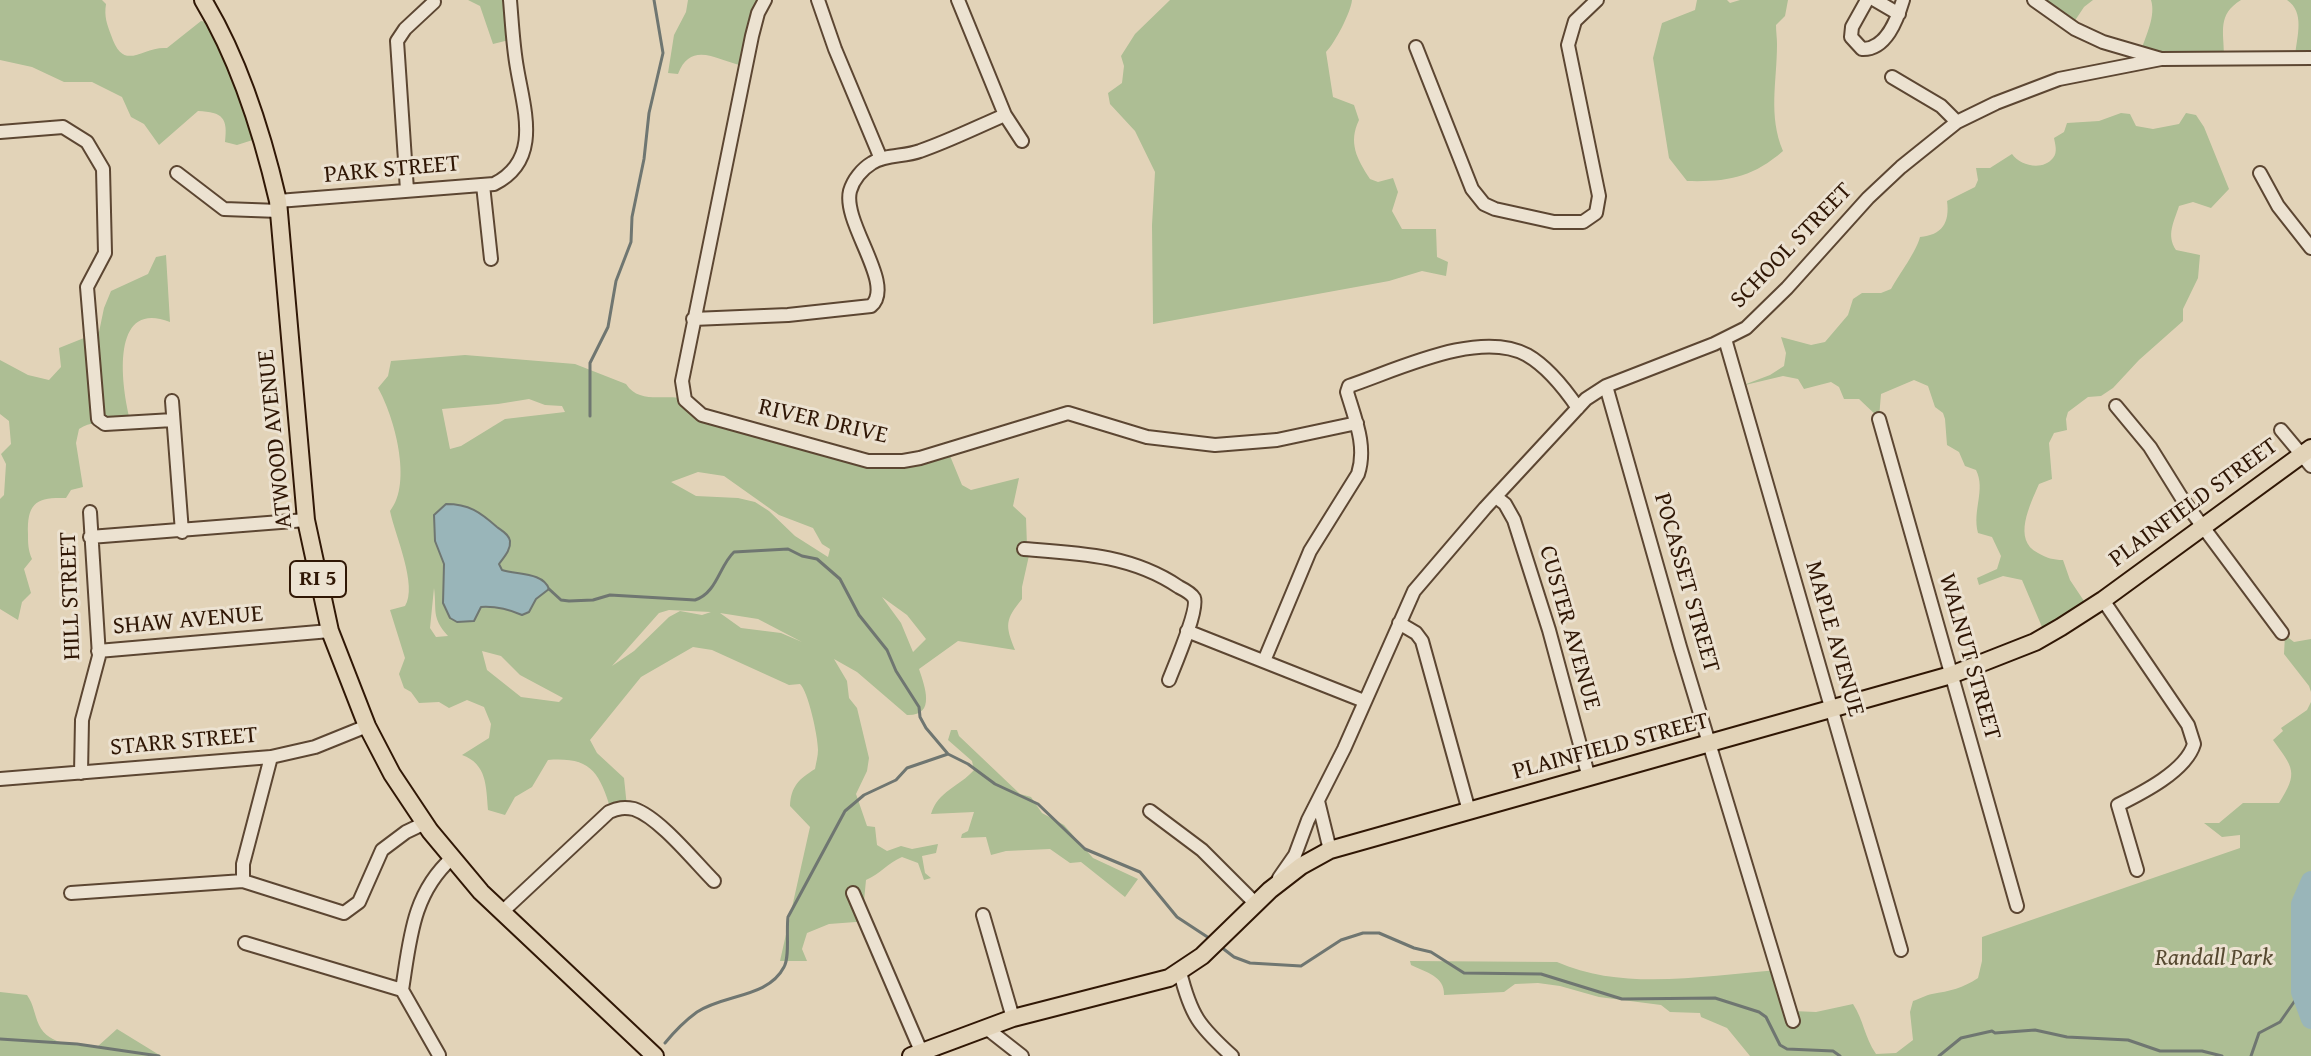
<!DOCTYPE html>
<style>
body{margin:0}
canvas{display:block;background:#e2d3b8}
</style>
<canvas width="2311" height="1056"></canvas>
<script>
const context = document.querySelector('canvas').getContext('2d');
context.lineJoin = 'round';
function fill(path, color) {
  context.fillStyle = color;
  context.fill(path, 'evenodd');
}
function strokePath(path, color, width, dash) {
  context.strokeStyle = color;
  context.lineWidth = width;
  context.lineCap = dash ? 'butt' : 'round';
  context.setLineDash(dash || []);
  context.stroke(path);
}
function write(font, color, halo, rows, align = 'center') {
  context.font = font + ' "Gentium Book Plus",serif';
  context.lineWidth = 6;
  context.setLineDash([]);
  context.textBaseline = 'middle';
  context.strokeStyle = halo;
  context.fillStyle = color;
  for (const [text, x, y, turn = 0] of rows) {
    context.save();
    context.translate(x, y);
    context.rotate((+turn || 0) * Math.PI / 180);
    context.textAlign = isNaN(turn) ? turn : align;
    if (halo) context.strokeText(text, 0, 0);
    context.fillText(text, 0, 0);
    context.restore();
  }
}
fill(new Path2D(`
 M0,0H102L106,4C104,17 107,24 111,35C124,74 141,46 167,48L201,21L216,24L259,138L237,145L225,142C228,118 223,112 198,111L159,145L144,124L131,117L122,97L92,82H64L32,67L0,60Z
 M468,0H510L513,39L493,44L480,6Z
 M688,0H765L743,66C717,60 691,40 678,74L668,73L674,35L686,12Z
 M1170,0H1352C1351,12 1335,43 1326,52L1333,97L1354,105L1359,120C1348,143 1357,159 1370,179L1378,182L1393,178L1398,192L1392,211L1402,229H1436L1437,257L1448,262L1446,276L1422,271L1389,281L1153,324L1152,225L1155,172L1135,131L1110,104L1108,93L1122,83L1124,66L1121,56L1135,34Z
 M1697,0H1727L1730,3L1740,0H1788L1785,16L1776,25C1776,32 1777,38 1777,44C1777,82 1768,115 1783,151C1752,178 1727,182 1687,181L1669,158L1653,58L1662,23L1695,10Z
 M2048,0H2093L2084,7L2072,25L2047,5Z
 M2151,0H2241C2217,15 2224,31 2224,56L2176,58L2141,51C2146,35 2156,16 2151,0Z
 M2287,0H2311V56L2295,55C2297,36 2305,12 2287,0Z
 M2121,113L2130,114L2136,126L2153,129L2179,124L2186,113L2196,115L2204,127L2229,189L2211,208L2193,202L2179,206C2174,222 2166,235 2176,250L2200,255L2198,278L2183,309V321L2139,360L2113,388L2101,396L2088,397L2068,412L2066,419L2067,430L2054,433L2049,443L2052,479L2039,484C2030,505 2012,540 2038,553C2047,558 2053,560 2063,560L2070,580L2088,607L2045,634L2022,580L2003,576L1979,585L1977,578L1997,569L2001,556L1992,537L1978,533C1972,510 1986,490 1976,470L1965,466L1959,452L1947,445L1945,419L1943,413L1935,407L1928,386L1914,380L1881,394L1879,418L1859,399H1844L1839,387L1831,382L1804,389L1798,379L1783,376L1741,386L1770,375L1784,366L1786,353L1781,337L1811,345L1825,342L1848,315L1853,299L1862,293H1881L1891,289C1900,273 1916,252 1920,237C1942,235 1950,223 1947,201L1975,187L1978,180L1976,168H1990L2012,154C2020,166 2043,171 2053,158C2058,152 2055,144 2054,138L2064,132L2067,123L2099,121Z
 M166,255L170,322C107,297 122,394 132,427L114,431C102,422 92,421 79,429L76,443L83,487L71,490L66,498C36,497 27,503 28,534C28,543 28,550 32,559L24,569L31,593L22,602L18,620L0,609V499L4,495L6,464L1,454L11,444L9,421L0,414V360L28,375L49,380L61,367L59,348L99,332L104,308L111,291L148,274L156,257Z
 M465,355L575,364L626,384C640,406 668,392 687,400C692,402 697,410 702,413L863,459L948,451L962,485L971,490L1019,478L1013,506L1026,518L1027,546L1030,551L1022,587V599C1005,620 1005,625 1015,650L958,641L919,669C925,687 936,716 907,715L857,672L834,659L847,681L849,698L857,708L869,758L867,771L856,794L867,826L875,827L877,845L887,851L901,846L912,849L938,844L936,853L922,856L925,873L931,878L924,880L918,863L902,857C888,863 880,874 866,880L864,901L869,921L829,924L807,933L802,949L807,961H780L810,827L790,806C791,786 799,779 815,769C816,763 818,756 818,750C818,736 808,691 800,684L789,685L712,650L693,647L641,677L590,740L597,753L624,778L627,807L611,810C599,771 590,757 548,760L532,787L515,797L505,815L488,810C486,786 487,764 462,755L489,738L491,724L484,707L467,700L449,708L439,702L419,703L411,692L404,688L399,674L405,658L390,610L405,606C418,586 395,535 390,511C413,483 394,416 378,388L388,376L391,361ZM529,399L545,405L562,406L565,412L505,419L461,446L450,449L442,409L498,404ZM698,472L724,476L779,515L813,528L822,544L830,549L828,557L795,536L769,511L755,502L738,498L696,496L671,482ZM434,588C437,611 431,617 448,636L436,637L430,628ZM882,597L907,615L926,639L913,652L901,623ZM669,610L711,612L702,615L680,611L669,617L634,651L612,666L659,613ZM720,613L758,619L802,642L781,633L741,628ZM482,651L501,656L520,675L563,698L559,702L521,697L487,670Z
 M2285,635L2294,642L2311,639V692L2309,686L2284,654Z
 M2311,702V1056H1750L1727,1028L1701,1017L1700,1013L1670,1012L1661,1005L1599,997L1560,986L1538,983L1515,984L1504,992L1444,995C1445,976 1425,972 1411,965L1410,961L1557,962C1625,992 1707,975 1779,970L1793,1011L1816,1012L1853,1004C1864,1021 1864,1036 1876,1054L1896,1053L1913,1040L1910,1012L1913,1001C1919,999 1926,995 1932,994C1950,991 1963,988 1978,978L1982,961V937L2240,848V835L2222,837L2204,823H2219L2243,803H2279C2299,772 2293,768 2273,740L2283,731L2281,728L2307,710Z
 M951,730H957L959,736L1020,794L1031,797L1042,813L1064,825L1093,858L1138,879L1125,897L1081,862L1070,863L1050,849L1006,851L991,855L986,837L961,838L962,834L968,831L974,812L931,814C938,791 959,787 974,770L972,761L948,740Z
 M0,992L27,995C34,1005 34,1014 39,1025C49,1046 77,1045 97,1047L117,1029L161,1056H0Z`), '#adbe94');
const water = new Path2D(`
 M446,504C469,504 480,512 497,527C502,531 509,534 510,541C511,550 504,557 499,564L502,570C517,575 543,572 549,589L536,599L529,612L522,615C508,609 496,606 481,607L474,621L457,622L450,618L443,603L444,564L435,541L434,515Z`);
fill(water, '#99b5b9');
strokePath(water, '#6f7671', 2);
strokePath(new Path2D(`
 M590,416V363L608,327L616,281L631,242L632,217L644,159L649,113L663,53L654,0
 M549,589L561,600L569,601L593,600L610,595L695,600C717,593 719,566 734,552L788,549L802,556L817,559L840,579L859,615L887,650L896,671L919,707L920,717L926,728L948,754L968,764L995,784L1038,804L1085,849L1140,872L1177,917L1212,940
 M1221,947L1234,957L1250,963L1301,966L1341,940L1363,933H1379L1414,948L1431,952L1464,973L1541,974L1622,999L1715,998L1759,1012L1766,1017L1780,1045L1787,1049L1833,1051L1840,1056
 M0,1039L77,1044L159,1056
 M665,1043C674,1032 686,1020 697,1012C724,994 768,998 784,967C790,957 786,931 788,917L845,811L864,795L896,780L907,768L948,754
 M1939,1056L1961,1038L1992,1031L1995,1033L2035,1030L2067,1037L2128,1040L2160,1051H2202L2222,1056
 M2251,1056L2259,1033L2280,1022L2301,992`), '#6f7671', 3);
strokePath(new Path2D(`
 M2311,881L2301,904V992L2311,1019`), '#99b5b9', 20);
const minor = new Path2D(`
 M765,0L758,13L752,36L682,381L685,400L702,415L868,461H903L920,458L1068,413L1147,437L1215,445L1277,440L1357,423
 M818,0L835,49L881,159
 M958,0L1005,115L1022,141
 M1867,0L1852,27L1851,37L1862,49C1886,50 1897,20 1903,0
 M1875,0L1899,14
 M2034,0L2075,29L2103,42L2161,59L2311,58
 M1416,47L1472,189L1484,204L1495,209L1554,222H1583L1596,213L1599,196L1568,45L1575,21L1597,0
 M1892,77L1941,106L1957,122
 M0,132L63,127L87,142L103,169L105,253L87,287L98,419L105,424L173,420
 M177,173L224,209L279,211
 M2260,173L2278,206L2311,248
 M483,185L491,259
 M407,190L397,41L405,29L434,2
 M278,201L494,184C542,160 524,110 517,68C513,46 512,23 510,0
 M693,319L788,315L871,306C896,285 842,223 850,191C853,180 862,169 872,163C886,154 904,157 920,151C949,141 977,127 1005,115
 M1725,339L1901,950
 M1606,386L1680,647L1793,1021
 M172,401L182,532
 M2116,406L2150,447L2183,500L2282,633
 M1879,419L2017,906
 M2281,430L2311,466
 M1496,497L1505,504L1514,520L1549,630L1589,778
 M90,537L306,520
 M1024,549C1079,553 1132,555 1179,587C1183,589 1191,593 1194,598C1199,609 1174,667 1169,680
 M2103,600L2188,725L2194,744C2186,771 2142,793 2118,805L2137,870
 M1399,623L1416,633L1422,641L1469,811
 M1187,631L1364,701
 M98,651L330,631
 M1264,661L1310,551L1358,474C1367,446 1355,419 1347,392L1349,386C1397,370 1479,329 1527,355C1548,367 1565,389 1578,408
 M81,773L82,720L99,656L90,512
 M0,779L271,757L315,747L367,726
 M1318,801L1330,850
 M1150,811L1202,850L1256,904
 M1279,878L1295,855L1308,820L1344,749L1414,591L1485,508L1586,399L1606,386L1714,344L1746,328L1787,288L1868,198L1901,167L1957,122L1996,103L2059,79L2161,59
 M243,881V864L271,757
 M71,893L243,881L344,913L359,902L382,850L406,832L425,823
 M853,893L921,1051
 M502,912L609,812C618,808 624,807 634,809C660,818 694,861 714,881
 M983,915L1013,1018
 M245,943L402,990L439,1055
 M1180,972C1191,1016 1199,1026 1232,1056
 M402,990C410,940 412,894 452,858
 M985,1027L1022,1056`);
const major = new Path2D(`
 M203,0C240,61 262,132 278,201L306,520L330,631L367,726L392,774L430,831L481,892L655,1056
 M911,1056L1013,1018L1169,978L1202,956L1270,890L1301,866L1330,850L1951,675L2035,642L2061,627L2103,600L2311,448`);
strokePath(minor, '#5c4632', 16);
strokePath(major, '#301705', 20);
strokePath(minor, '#ece2d1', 12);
strokePath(major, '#e2d3b8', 16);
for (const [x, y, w] of [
 [318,579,56]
]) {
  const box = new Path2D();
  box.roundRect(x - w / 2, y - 18, w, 36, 6);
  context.fillStyle = '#ece2d1';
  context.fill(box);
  strokePath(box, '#301705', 2);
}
write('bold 22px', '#301705', null, [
 ["RI 5",318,579]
]);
write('24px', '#301705', '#ece2d1', [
 ["PARK STREET",392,170,-5],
 ["SCHOOL STREET",1792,246,-46],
 ["RIVER DRIVE",823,422,13],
 ["ATWOOD AVENUE",276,439,-96],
 ["PLAINFIELD STREET",2194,503,-36],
 ["POCASSET STREET",1686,583,74],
 ["HILL STREET",71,596,-92],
 ["SHAW AVENUE",188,621,-5],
 ["CUSTER AVENUE",1569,628,74],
 ["MAPLE AVENUE",1834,639,74],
 ["WALNUT STREET",1969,657,74],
 ["STARR STREET",184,742,-5],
 ["PLAINFIELD STREET",1611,747,-15]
]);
write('italic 24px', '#564930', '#ece2d1', [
 ["Randall Park",2214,959]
]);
</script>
